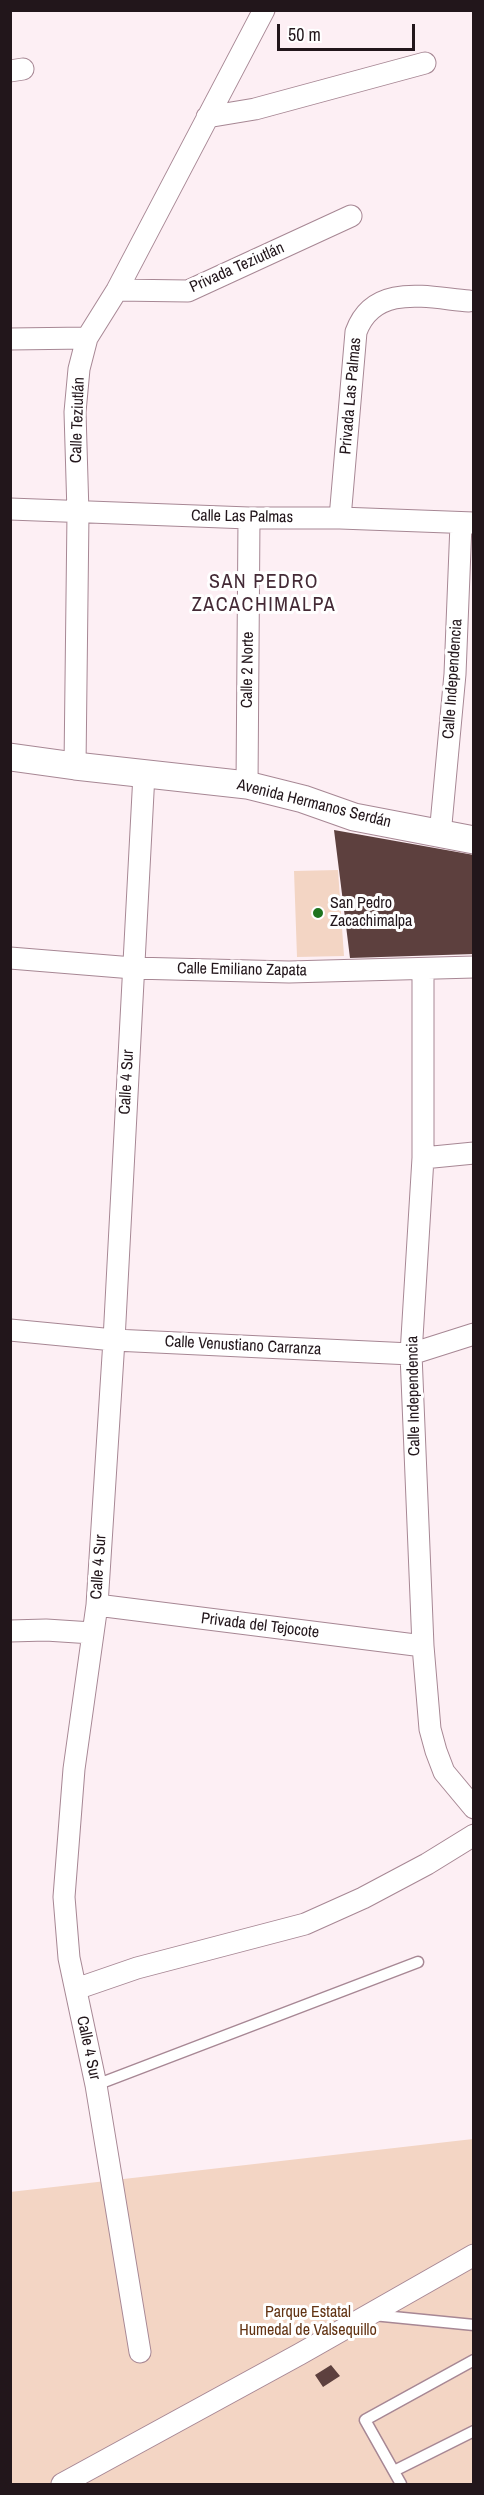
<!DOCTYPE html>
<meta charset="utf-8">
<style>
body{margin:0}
#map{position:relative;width:484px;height:2495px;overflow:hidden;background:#fdeff4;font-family:"Archivo Narrow",sans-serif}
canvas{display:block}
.frame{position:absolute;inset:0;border:12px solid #22161b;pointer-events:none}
.scale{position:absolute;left:277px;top:24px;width:138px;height:27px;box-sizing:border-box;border:3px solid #22161b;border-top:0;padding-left:8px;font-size:18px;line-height:21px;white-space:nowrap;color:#22161b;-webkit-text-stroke:4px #fff;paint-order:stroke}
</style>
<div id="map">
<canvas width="484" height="2495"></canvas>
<div class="frame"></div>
<div class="scale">50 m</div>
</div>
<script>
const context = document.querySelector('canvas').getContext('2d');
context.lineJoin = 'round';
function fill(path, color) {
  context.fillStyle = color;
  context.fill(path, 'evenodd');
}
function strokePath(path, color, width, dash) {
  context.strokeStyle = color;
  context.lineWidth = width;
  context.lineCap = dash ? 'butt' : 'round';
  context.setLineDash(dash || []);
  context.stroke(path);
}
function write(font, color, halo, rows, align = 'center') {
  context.font = font + ' "Archivo Narrow",sans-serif';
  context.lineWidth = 6;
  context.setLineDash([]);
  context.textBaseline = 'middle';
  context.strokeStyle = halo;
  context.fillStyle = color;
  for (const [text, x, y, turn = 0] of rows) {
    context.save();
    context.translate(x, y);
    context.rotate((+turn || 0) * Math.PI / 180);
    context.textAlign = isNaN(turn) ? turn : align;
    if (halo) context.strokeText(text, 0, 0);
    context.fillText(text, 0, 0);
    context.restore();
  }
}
fill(new Path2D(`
 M338,870L344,956L297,957L294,871Z
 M473,2139V2484H11L10,2192Z`), '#f3d5c4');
fill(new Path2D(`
 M334,830L474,855V954L350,958Z
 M331,2365L340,2376L323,2387L315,2375Z`), '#5d403e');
const service = new Path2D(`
 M96,2085L418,1962
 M373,2315L474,2325
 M394,2471L474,2431
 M401,2484L365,2420L474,2360`);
const minor = new Path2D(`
 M10,71L23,69
 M207,117L255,109L425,63
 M117,290L188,291L351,216
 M10,339L87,338
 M10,509L249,518H340L474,523
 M340,518L356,332C374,282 429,298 469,301
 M75,766L78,513L75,412L79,369L87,338L117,290L264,10
 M247,785L249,518
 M440,835L455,674L461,524
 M10,958L133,968L289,972L474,967
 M423,970V1158L411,1354L423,1646L430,1729L436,1751L444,1772L474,1808
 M423,1158L474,1153
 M10,1330L114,1340L411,1354L474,1334
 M97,1605L423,1646
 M10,1631L46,1630L92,1633
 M76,1989L137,1968L305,1924L363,1898L427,1864L474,1835
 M140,2352L96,2085L69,1958L64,1897L74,1769L97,1605L114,1340L144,774
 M62,2484L300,2354L474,2255`);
const tertiary = new Path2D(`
 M10,757L75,766L247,785L303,799L354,817L474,840`);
strokePath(service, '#a78794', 13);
strokePath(minor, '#a78794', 23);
strokePath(tertiary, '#a78794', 29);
strokePath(service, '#fff', 10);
strokePath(minor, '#fff', 21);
strokePath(tertiary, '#fff', 27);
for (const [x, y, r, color] of [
 [318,913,6,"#1e741f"]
]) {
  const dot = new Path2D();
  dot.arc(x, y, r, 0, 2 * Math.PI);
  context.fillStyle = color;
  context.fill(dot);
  strokePath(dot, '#fff', 2);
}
write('16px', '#22161b', '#fff', [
 ["Privada Teziutlán",237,268,-24],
 ["Privada Las Palmas",351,396,-85],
 ["Calle Teziutlán",78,420,-88],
 ["Calle Las Palmas",242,517,1],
 ["Calle 2 Norte",248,670,-89],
 ["Calle Independencia",453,679,-86],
 ["Avenida Hermanos Serdán",314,804,14],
 ["Calle Emiliano Zapata",242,970,1],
 ["Calle 4 Sur",127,1082,-87],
 ["Calle Venustiano Carranza",243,1346,3],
 ["Calle Independencia",414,1396,-91],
 ["Calle 4 Sur",99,1567,-86],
 ["Privada del Tejocote",260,1626,7],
 ["Calle 4 Sur",88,2048,78]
]);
write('16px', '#22161b', '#fff', [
 ["San Pedro",330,904],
 ["Zacachimalpa",330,922]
], 'left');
write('16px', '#623313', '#fff', [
 ["Parque Estatal",308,2313],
 ["Humedal de Valsequillo",308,2331]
]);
context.letterSpacing = '1.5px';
write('20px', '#442a36', '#fff', [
 ["SAN PEDRO",264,583],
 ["ZACACHIMALPA",264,606]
]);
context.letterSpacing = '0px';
</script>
